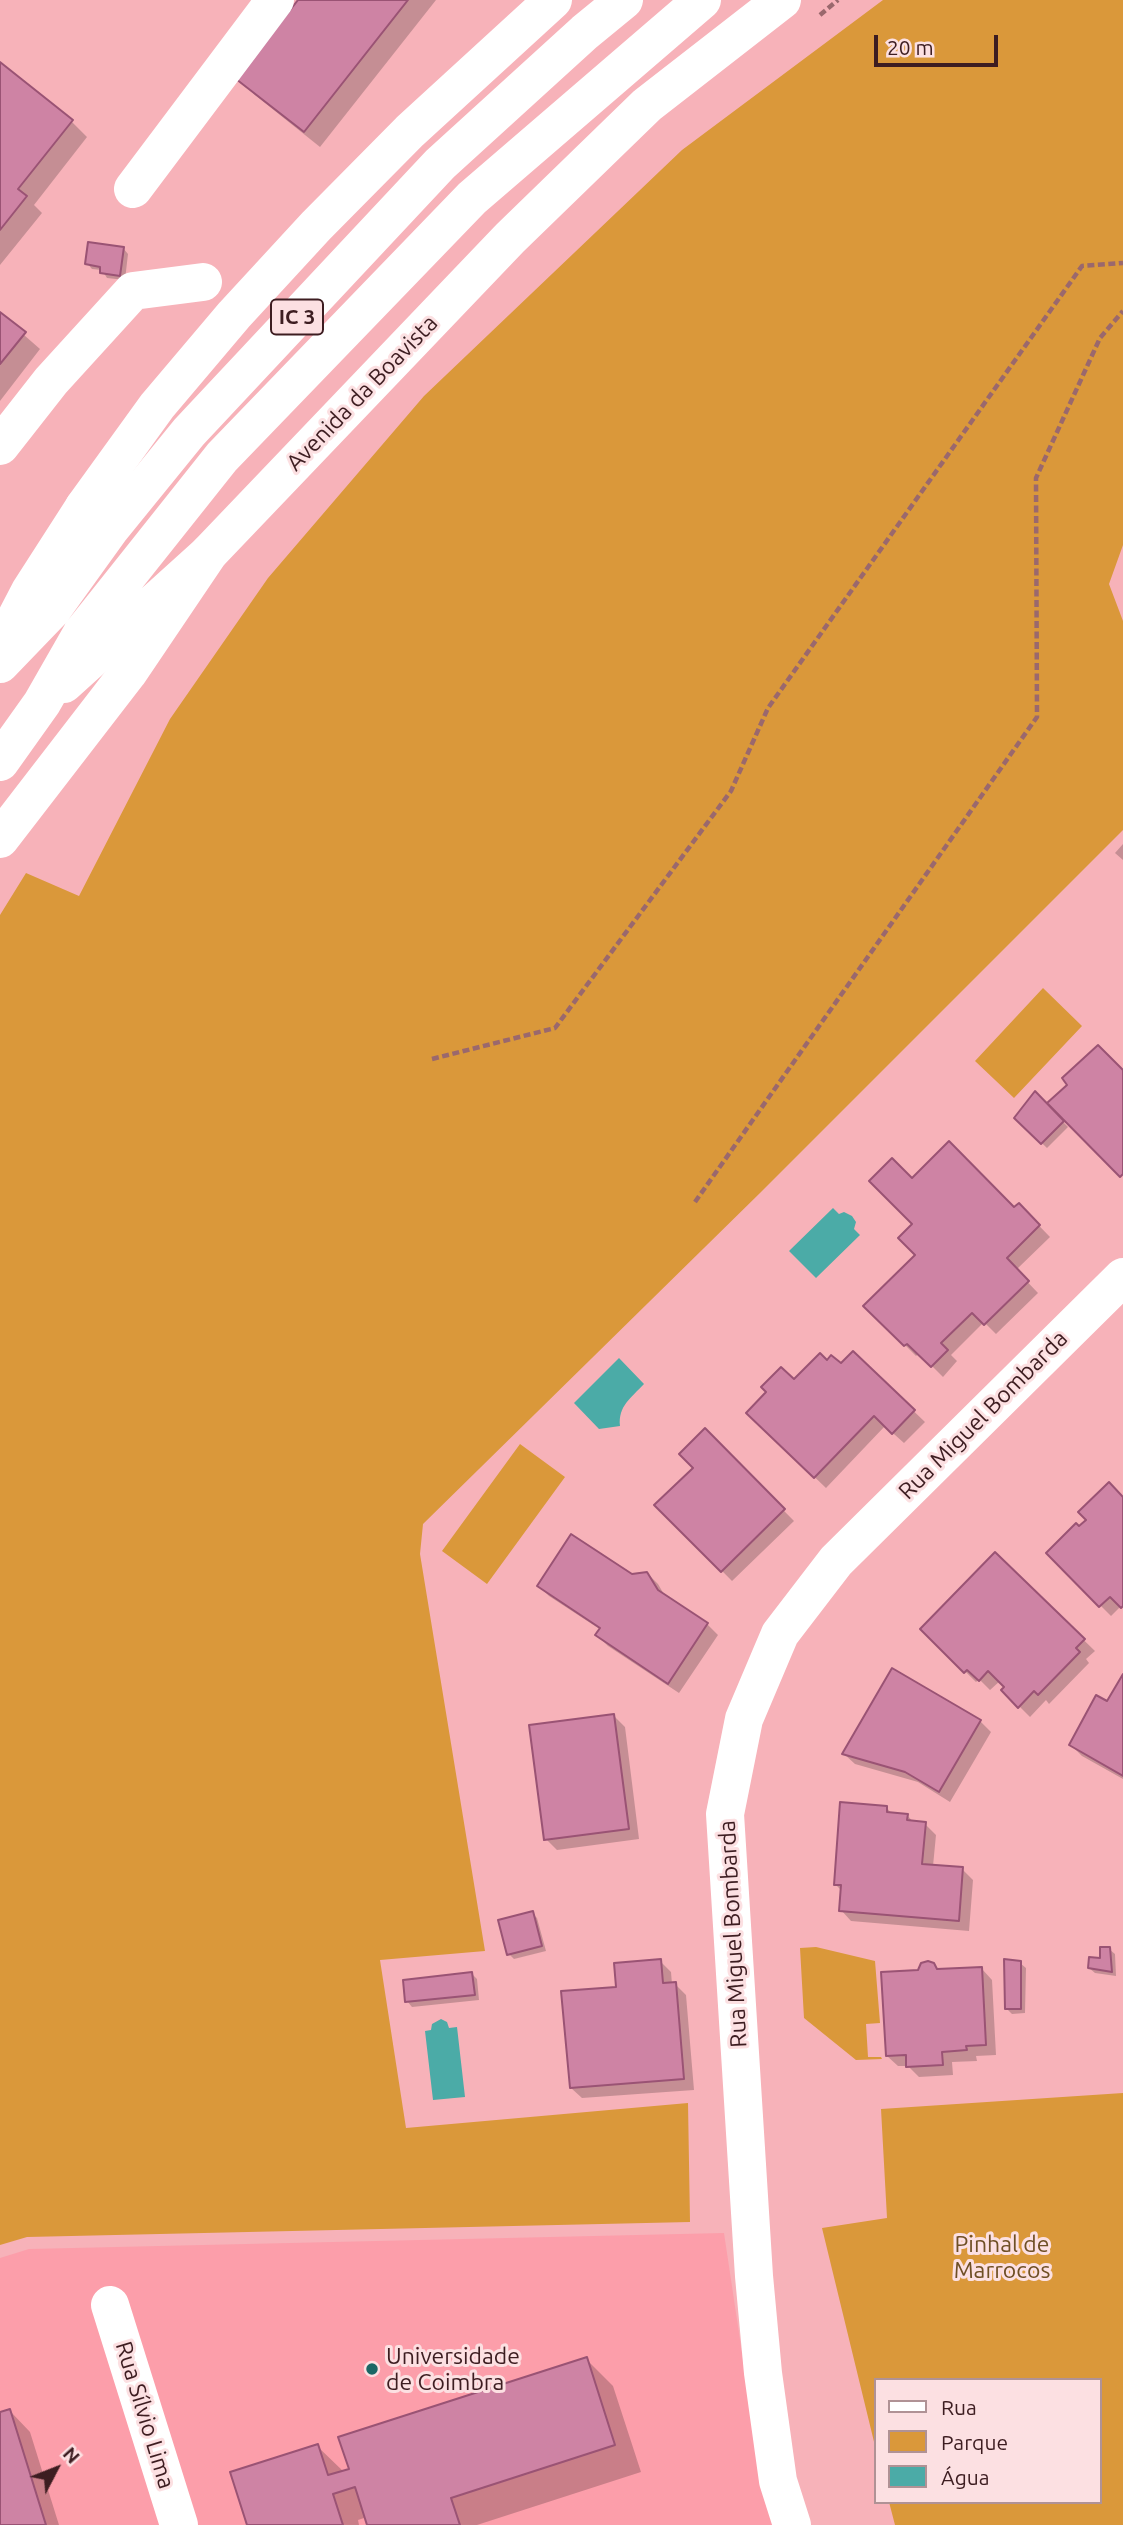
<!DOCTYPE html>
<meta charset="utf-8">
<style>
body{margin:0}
#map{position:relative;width:1123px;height:2525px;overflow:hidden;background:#f7b2b9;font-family:Ubuntu,sans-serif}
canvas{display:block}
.legend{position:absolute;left:874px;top:2378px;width:228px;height:126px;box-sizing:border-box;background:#fce0e2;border:2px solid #b09295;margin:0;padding:9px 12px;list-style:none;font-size:21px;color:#3d1d21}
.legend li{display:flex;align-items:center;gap:14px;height:35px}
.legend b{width:35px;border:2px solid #b09295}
.north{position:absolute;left:21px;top:2434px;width:70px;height:70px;-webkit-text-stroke:5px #fce0e2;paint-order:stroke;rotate:48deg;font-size:19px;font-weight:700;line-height:28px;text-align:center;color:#3d1d21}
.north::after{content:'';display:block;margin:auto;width:24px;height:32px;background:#3d1d21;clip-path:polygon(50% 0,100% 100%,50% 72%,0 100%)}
.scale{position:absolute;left:874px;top:35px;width:124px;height:32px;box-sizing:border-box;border:4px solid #3d1d21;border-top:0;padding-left:9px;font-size:21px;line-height:24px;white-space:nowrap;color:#3d1d21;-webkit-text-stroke:5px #fce0e2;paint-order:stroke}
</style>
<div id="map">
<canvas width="1123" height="2525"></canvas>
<ul class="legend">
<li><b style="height:9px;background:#fff"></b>Rua</li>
<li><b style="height:19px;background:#da983a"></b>Parque</li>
<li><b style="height:19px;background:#4baba7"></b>Água</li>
</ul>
<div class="north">N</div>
<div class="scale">20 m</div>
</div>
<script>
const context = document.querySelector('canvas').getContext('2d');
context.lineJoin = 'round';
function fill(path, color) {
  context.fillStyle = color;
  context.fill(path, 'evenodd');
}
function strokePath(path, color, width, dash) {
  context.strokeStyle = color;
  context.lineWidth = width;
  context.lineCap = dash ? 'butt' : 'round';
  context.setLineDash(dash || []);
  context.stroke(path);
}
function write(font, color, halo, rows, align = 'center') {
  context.font = font + ' Ubuntu,sans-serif';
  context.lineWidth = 6;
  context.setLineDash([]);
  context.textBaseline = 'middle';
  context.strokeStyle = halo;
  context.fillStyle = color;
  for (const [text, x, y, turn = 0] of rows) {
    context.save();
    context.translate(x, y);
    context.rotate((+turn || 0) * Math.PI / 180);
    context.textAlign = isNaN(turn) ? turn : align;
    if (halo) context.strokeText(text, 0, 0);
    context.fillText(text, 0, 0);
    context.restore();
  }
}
fill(new Path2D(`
 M724,2233L761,2480L775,2525H0V2258L29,2249Z`), '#fc9eaa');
fill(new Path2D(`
 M883,0H1123V545L1109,584L1123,621V830L760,1193L423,1524L420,1554L485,1951L380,1960L406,2128L688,2103L690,2222L27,2237L0,2245V915L26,873L79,896L170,719L268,578L424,396L682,150Z
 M1043,988L1082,1026L1014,1098L975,1061Z
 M520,1444L565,1477L487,1584L442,1551Z
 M816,1947L875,1961L880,2023L866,2024L868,2057H881L882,2059L856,2060L804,2018L800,1948Z
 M1123,2093V2525H895L889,2502H1100V2380H876V2450L822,2228L887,2218L881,2109Z`), '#da983a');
fill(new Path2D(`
 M833,1208L839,1214L844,1212L852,1216L856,1222L854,1229L860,1235L816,1278L789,1251Z
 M619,1358L644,1384C631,1398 618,1406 620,1426L599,1429L574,1403Z
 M441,2019L447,2022L449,2028L457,2027L465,2097L433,2100L425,2031L431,2030L432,2024Z`), '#4baba7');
fill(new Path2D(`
 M300,0H436L320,147L255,95L239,79Z
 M0,65L72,122L87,137L34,205L42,213L0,265Z
 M123,248L128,254L125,280L107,278L102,270L92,269L87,263Z
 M0,314L40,349L0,401Z
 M1123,844V860L1115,853Z
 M1036,1094L1068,1127L1047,1148L1016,1118Z
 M912,1180L1015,1210L1019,1205L1050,1237L1016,1270L1038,1293L996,1334L984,1322L951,1355L957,1361L943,1377L919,1353L916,1356L866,1306L918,1255Z
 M853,1353L925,1422L904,1443L885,1426L826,1488L748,1413L827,1362L841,1366Z
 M705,1431L794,1521L732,1581L657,1505L695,1468Z
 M1123,1499V1608L1121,1606L1111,1616L1048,1553L1088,1520Z
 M995,1554L1095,1651L1086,1659L1089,1663L1049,1704L1046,1700L1030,1717L1003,1690L1006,1687L1000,1681L990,1690L979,1679L976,1682L922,1629Z
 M647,1573L658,1584L665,1596L707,1624L718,1635L679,1693L608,1646L597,1635L601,1630L549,1596L539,1586Z
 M1123,1676V1779L1082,1756L1071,1745L1108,1703Z
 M614,1716L625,1727L639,1839L557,1850L546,1839Z
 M980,1721L991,1732L950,1802L918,1782L855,1764L844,1754Z
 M886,1807L892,1814L907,1815L914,1823L925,1824L936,1835L933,1866L962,1869L973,1880L969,1931L851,1921L841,1910L842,1891L836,1885Z
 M532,1913L537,1918L546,1951L514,1959L509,1954Z
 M1109,1949L1115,1954L1116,1976L1095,1973L1089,1968L1101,1960Z
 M660,1961L671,1972L672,1984H675L686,1995L694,2090L582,2098L571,2088L618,1989Z
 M1020,1963L1026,1968L1025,2013L1012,2014L1007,2009Z
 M933,1964L940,1971L982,1969L992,1980L996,2055L976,2056L977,2061L952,2062L953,2075L919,2077L908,2066H898L887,2056L919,1971Z
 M472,1974L477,1979L479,2000L412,2007L407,2001Z
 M586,2359L613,2386L641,2472L477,2525H369L367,2517L358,2520L359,2525H249L317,2446L344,2472Z
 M10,2411L30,2432L59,2525H0V2414Z`), '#0003');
const building = new Path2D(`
 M298,0H408L304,132L236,79Z
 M0,62L73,120L18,189L27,196L0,230Z
 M88,242L124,247L120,276L100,273V267L85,264Z
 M0,312L26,332L0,364Z
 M1098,1045L1123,1070V1174L1120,1177L1047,1103L1067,1085L1062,1078Z
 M1035,1091L1064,1121L1041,1144L1014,1118Z
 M949,1141L1014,1207L1019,1203L1040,1225L1007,1258L1029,1281L984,1325L972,1313L941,1343L948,1350L931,1367L907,1344L904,1346L863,1306L915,1255L898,1238L912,1224L869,1181L892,1158L912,1178Z
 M853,1351L915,1410L892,1434L874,1416L814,1478L746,1413L766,1392L761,1387L781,1367L794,1379L820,1353L827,1360L831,1355L841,1363Z
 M705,1428L785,1509L721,1572L654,1505L693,1468L679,1454Z
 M1109,1482L1123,1497V1606L1121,1608L1110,1597L1099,1607L1046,1553L1076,1523L1079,1526L1086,1520L1078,1512Z
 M571,1534L632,1574L647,1572L658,1590L708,1623L668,1684L595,1635L600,1628L537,1586Z
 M995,1552L1085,1639L1076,1648L1080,1652L1038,1695L1034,1691L1018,1708L1001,1690L1004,1687L988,1671L979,1681L967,1670L964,1673L920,1629Z
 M892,1668L981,1720L939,1792L905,1772L842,1754Z
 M1123,1674V1776L1069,1745L1096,1695L1107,1701Z
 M614,1714L629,1829L544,1840L529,1725Z
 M840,1802L887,1806V1812L908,1814L907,1820L926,1822L922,1864L963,1867L959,1921L839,1911L841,1885H834Z
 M533,1911L542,1946L507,1955L498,1920Z
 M1100,1947H1110L1112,1972L1088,1968L1089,1957L1100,1958Z
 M661,1959L663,1983L676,1982L684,2079L570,2088L561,1991L616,1987L614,1963Z
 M1004,1959L1021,1961V2009H1005Z
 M928,1961L934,1963L937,1969L982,1967L986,2045L966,2046L967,2050L942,2052L943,2065L906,2067V2055L886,2056L881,1972L918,1970L921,1963Z
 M472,1972L475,1995L405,2002L403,1980Z
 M587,2357L615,2445L451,2498L460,2525H367L355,2487L333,2494L343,2525H247L230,2472L318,2444L328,2475L349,2469L338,2437Z
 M10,2409L46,2525H0V2412Z`);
fill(building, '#ce83a4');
strokePath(building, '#9a5374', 2);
strokePath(new Path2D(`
 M820,15L838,0
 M432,1059L555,1028L731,791L768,708L1082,266L1123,263
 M695,1202L1037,717L1036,478L1100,338L1123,311`), '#9a686d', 4.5, [7, 3.5]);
strokePath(new Path2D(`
 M133,189L275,0
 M0,446L51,381L133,291L203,282
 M84,507L157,406L234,315L316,226L410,131L553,0
 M0,839L128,673L209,553L510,238L647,105L782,0
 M110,2305L179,2525
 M792,2525L778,2481L763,2373L754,2276L725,1814L744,1719L780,1634L836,1561L1123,1277`), '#fff', 38);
strokePath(new Path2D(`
 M3,643L30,591L84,507
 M0,664L52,610L111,528L189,432L440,164L585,32L624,0
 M64,684L209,553
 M0,762L42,703L82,633L222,457L472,198L702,0`), '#fff', 38);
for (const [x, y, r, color] of [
 [372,2369,7,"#1a6765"]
]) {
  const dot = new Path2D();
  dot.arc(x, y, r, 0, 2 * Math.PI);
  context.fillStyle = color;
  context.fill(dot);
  strokePath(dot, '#fce0e2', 2.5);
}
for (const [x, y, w] of [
 [297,317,52]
]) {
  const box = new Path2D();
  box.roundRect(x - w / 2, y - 17.5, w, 35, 5);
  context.fillStyle = '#fce0e2';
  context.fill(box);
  strokePath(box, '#3d1d21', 2);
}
write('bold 21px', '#3d1d21', null, [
 ["IC 3",297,317]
]);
write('23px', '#3d1d21', '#fce0e2', [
 ["Avenida da Boavista",362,393,-46],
 ["Rua Miguel Bombarda",983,1415,-45],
 ["Rua Miguel Bombarda",733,1934,-93],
 ["Rua Sílvio Lima",145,2415,73]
]);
write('23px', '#6f4f25', '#fce0e2', [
 ["Pinhal de",1002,2244],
 ["Marrocos",1002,2270]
]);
write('23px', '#3d1d21', '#fce0e2', [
 ["Universidade",386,2356],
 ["de Coimbra",386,2382]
], 'left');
</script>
